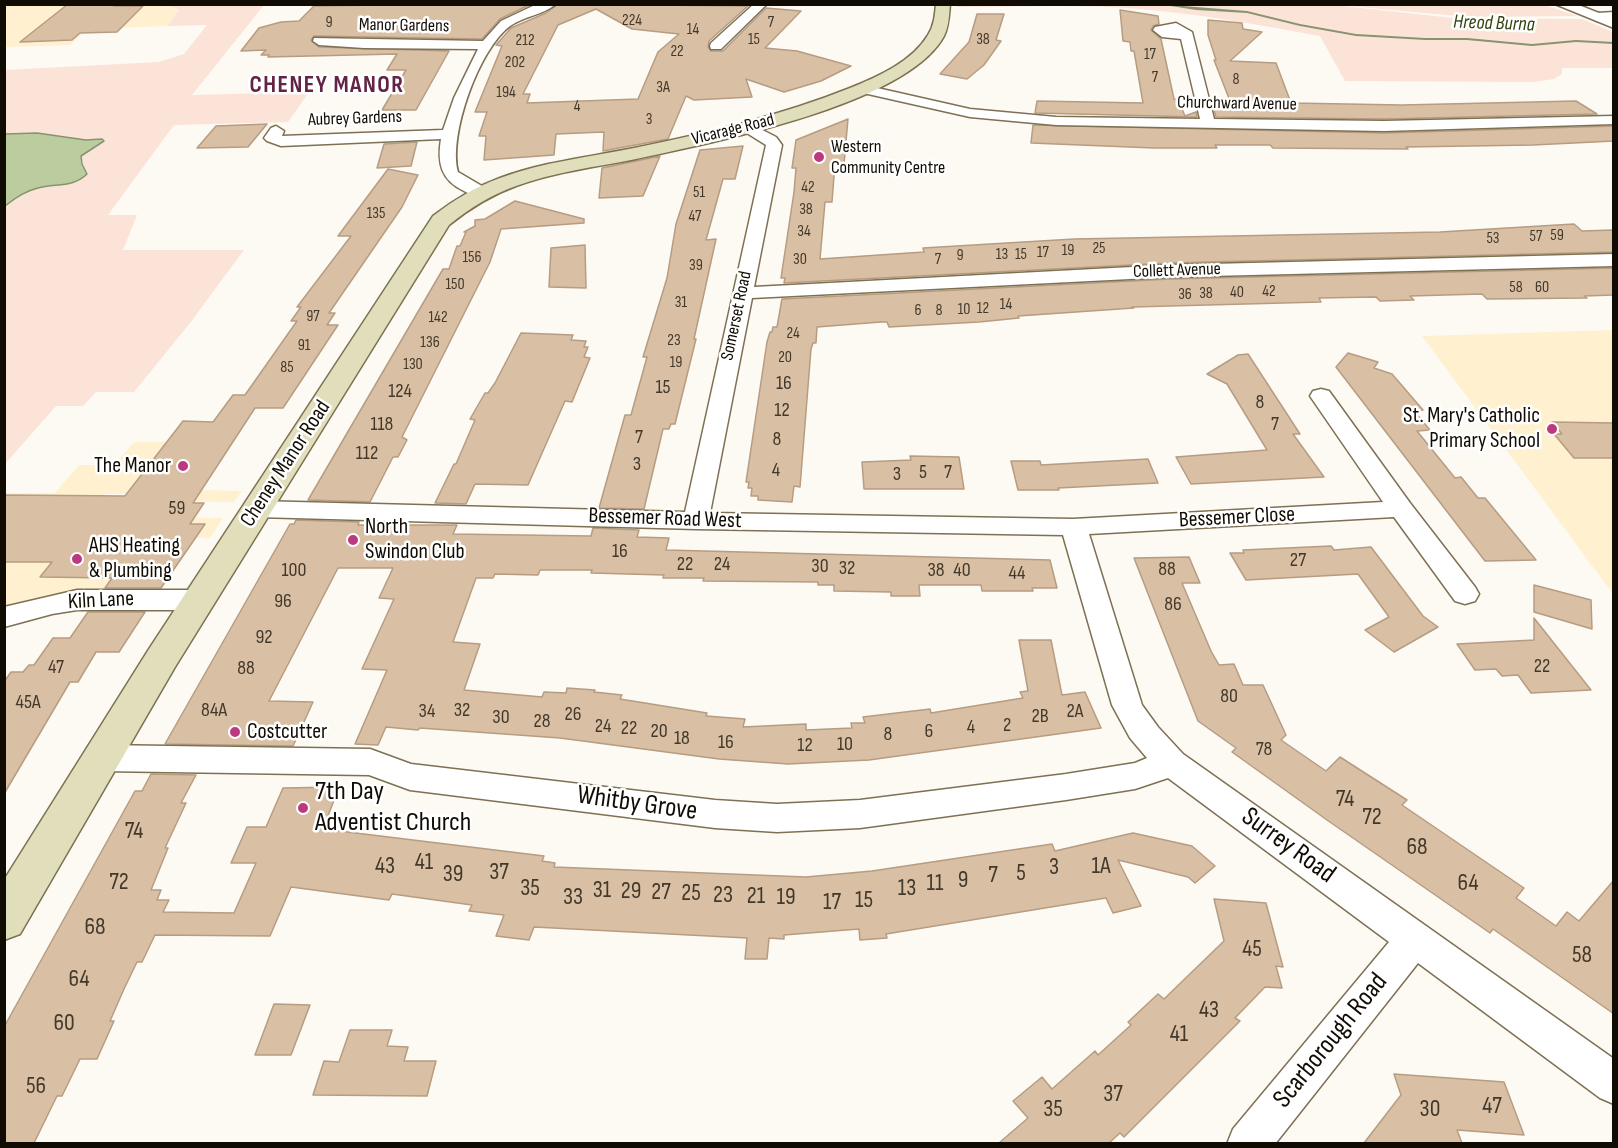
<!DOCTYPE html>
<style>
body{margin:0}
#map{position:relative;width:1618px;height:1148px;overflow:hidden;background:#fdfaf3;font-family:"Sofia Sans Condensed",sans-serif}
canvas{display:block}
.frame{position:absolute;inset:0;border:6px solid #110c03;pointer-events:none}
</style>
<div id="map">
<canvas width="1618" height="1148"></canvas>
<div class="frame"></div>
</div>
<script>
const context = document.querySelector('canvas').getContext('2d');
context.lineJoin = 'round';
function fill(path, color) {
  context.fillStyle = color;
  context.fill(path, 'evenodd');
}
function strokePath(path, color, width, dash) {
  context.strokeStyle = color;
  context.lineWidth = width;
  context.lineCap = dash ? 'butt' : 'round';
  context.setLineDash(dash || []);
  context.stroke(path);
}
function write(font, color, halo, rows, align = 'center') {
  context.font = font + ' "Sofia Sans Condensed",sans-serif';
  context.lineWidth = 5;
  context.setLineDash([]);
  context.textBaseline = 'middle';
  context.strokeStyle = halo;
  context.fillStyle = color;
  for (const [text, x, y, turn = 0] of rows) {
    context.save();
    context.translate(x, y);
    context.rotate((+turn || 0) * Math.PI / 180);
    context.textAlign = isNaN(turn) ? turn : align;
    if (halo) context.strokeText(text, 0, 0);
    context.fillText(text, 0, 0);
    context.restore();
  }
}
fill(new Path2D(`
 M141,4L172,7L179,11L167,26L88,29L70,45L5,47L4,5Z
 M1613,330V594L1422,336Z
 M183,421L245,422L202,490L242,491L234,502L155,501L158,494H105L75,532L150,517L223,518L210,538L116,536L143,541L109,589L90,590L5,607V493H55L79,465H114L134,442H167Z`), '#fff0cf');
fill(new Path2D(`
 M140,5H264L192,95L309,92L288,122L174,125L108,215H137L123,250H244L190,323L134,392H96L83,406H56L5,464V206L35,188L68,184L84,167L81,156L101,144L96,139L86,140L57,135L5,134V70L159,62L184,54L207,25L167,26L179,10L172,7Z
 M957,5L1325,4L1453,18L1582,19L1613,32V68H1562V74L1554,79L1534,82L1345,81L1320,36C1260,25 1200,14 1140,9C1079,4 1018,7 957,7Z
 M1338,5H1544L1578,16L1468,17Z`), '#fbe3d7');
const water = new Path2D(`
 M37,133L86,140L102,139L104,141L81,156L82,164L87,174C73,188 55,183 38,188C25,191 15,198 5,206V134Z`);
fill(water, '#bbcd9e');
strokePath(water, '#889370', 1.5);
fill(new Path2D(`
 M1158,4L1247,11L1300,24L1356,34L1425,38H1467L1532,44L1576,40L1614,42V44L1576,42L1532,46L1467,40H1425L1356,36L1300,26L1247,13L1196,10Z`), '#889370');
const building = new Path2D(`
 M68,4H115L114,6H143L117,32L80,33L72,40L20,42Z
 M449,4H531L500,19L482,39L314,36L311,40L319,47L449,51L416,110H382L406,70H387L397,54L268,57L269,55H261L266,50L241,51L259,28L281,22L299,21L314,6Z
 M558,4L748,6L709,41L708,47L711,51H723L766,8L801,11L765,48L797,51L851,66L821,81L784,92L746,79L752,97L694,100L686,96L668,139L603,151L604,132L556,134L554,155L484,160L486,136H479L487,112H475L502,46L496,45L511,28L546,13ZM596,9L632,29L679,34L658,52L638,99L527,103L530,94H523L558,25Z
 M1120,10L1158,16L1159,24L1153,26L1151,30L1161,39L1174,99L1178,100L1185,116L1196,112L1197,117L1035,113L1037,101L1143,103L1134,51H1131L1130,42L1123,41Z
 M977,14H1004L996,40L1001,41L984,65L967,79L940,74L969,42Z
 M1208,20L1242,23L1243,29L1262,32L1230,61L1276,63L1291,103L1402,105L1576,101L1597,114L1384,119L1216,117L1213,107L1230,101L1214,60H1216L1208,35Z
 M848,119L844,164L835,163L832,202H825L820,259L924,252L923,248L1074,239L1440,232L1574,224L1582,231L1614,230V252L1170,263L784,283L785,278H781L794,192L796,168H792L796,140Z
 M267,124L248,147L197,148L216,126Z
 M1033,125L1384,133L1614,126V141L1533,145L1406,147L1408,149L1273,148L1270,145H1215L1217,148H1154L1031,143Z
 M417,142L411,166L377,168L384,144Z
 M743,146L735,179H723L706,240L716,239L694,339H696L675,424H671L669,429H663L644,509L599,508L625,415H631L647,357H643L667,278L676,224L700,150Z
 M660,156L643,196L599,198L602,168Z
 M388,169L418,175L402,207L329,313H335L327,325H338L283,408H255L193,503H204L190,524H205L161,588H105L112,578L40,577L52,562H4V495L125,496L183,421L213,422L233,395H245L297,321H291L301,307H297L351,236H338Z
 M515,201L584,219V223L501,229L490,262L402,437L407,440L398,457H393L370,502L308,500L443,269H449L457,246H460L466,232H464L475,226V220L485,219Z
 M585,245L586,288L549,287L551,248Z
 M1614,268V295L1584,296L1587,298L1487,299L1482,294L1410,296L1414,300L1380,301L1376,297L1319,298L1321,302L1132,307L1134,308L1018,316L1019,318L979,322L889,327L887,322H881L817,327L816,343H813L811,349L800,487L794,486L792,502L758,500V496H751L752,488H748L749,482H746L767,342L770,332H772L773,327H777L782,299L1170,279Z
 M521,333L573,335L571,340L586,341L584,347H588L584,357L590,358L572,402L565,401L528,485L475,484L466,504L435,503L454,464H456L475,420L470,419L485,393H488L495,383Z
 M1348,353L1378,362L1374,368L1392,374L1423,410L1414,411L1430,430L1417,431L1455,478L1461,477L1478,498H1485L1536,560L1485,561L1336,367Z
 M1248,354L1300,434H1293L1324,477L1191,484L1176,457L1267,450L1227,384L1207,374L1238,355Z
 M1552,422L1614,423V458H1574L1554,434H1562Z
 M910,456L959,457L964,489H864L862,462L911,460Z
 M1148,459L1158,483L1058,488L1059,490H1018L1011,461H1040L1041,465Z
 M296,520L359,522L358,525H457L453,534L591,536L593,528L639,530L637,537L669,538L666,550L1050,560L1057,588H1032L1033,591H982L981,585H919L920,596H891V592L834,591V585H818V582L703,581L704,578H663L664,575L591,573L592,570H540L538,575L495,574L493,578H476L453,642L480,644L464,690L542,697L544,692L566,693L567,688L595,690L594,692L622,695L620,699L707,713L706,716L745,719L743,727L806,724V730L852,728L851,723H865L863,717L930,709L931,713L1023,698L1020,692L1028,691L1019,640H1051L1062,695L1085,692L1101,728L869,760L788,764L719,759L560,738L420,728L418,730L386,727L378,745L355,744L387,670L362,669L394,599L379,598L393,568H338L269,701L313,702L293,746L165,744L290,524H294Z
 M1331,546L1334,550L1371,547L1423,616L1438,627L1394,652L1365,630L1389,617L1358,574L1246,580L1230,553H1244L1243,550Z
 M1189,557L1200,583H1182L1211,651L1219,665L1234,664L1243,685H1263L1286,735L1281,740L1326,771L1340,757L1407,800L1402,805L1524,888L1516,898L1556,926L1567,912L1579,921L1614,880V1014L1493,929L1490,933L1327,820L1232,752L1236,748L1198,721L1134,558Z
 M1534,585L1591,600L1592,629L1534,612Z
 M88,612H145L119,652H96L78,682H70L4,794V682L11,672H23L29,665H34L53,638H70Z
 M1534,618L1591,690L1531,693L1518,675L1502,676L1496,669L1475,670L1457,644L1534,640Z
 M151,774L196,775L181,803H186L165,848H168L151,890H161L157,900H169L163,912L234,913L256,863H231L247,827H266L283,788L339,787L323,829L544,856L542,861L555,863L554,867L806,877L872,871L1052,844L1055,851L1133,833L1192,846L1215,866L1195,883L1188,877L1118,860L1141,906L1113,913L1106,898L886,934L887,938L860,940L859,929L784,935V939L769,938L767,959H745L747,938L534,927L529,940L496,936L504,915L469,911L472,905L392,894L389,900L291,887L270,936L155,935L142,962H137L124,989L110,1021H114L97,1059H80L62,1096H57L34,1143H4V1027L135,791H142Z
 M1214,899L1266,903L1283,967L1276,966L1282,988L1265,987L1235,1018L1240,1021L1124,1137L1120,1133L1109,1143H999L1028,1118L1013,1101L1042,1077L1052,1089L1095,1051L1098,1055L1131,1025L1128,1022L1158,994L1164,999L1224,941Z
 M274,1004L310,1005L291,1055H255Z
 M350,1030H392L387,1046L408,1047L404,1061H436L427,1096L313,1095L324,1061L339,1062Z
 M1394,1074L1504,1082L1524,1135L1457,1130L1462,1143H1364L1401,1095Z`);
fill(building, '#d9bfa4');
strokePath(building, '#b69c82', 1.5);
const minor = new Path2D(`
 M537,4H556C543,15 524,16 510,26C479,49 448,135 458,172L487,189L489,193L487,197C478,199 472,195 464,191C441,180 437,163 441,139L281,146L267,141L264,138L271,128L276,126L284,131L282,136L443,130L454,98L478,49L364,48L319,45L313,41L314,38L483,41L501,21Z
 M754,4H767L721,49H711L710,46L711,43Z
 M1614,12V20L1597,21L1591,17L1597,13Z
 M1176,23L1192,32L1214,119L1384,121L1614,116V124L1384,131L1056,125L970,117L859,92L857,89L864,85L970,109L1056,117L1200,119L1181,39L1162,37L1153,30L1155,27Z
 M747,122L776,137L782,145L754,287L1170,265L1614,254V266L1170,277L752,298L710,513L1073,519L1383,502L1310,396L1313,391L1321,389L1329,391L1410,503L1475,587L1479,594L1475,601L1465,604L1455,601L1394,517L1089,534L1142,705L1158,727L1183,754L1614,1059V1104L1600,1098L1418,963L1275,1144H1227L1233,1129L1389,942L1168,778L1135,789L1066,800L860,828L777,832L715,828L410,790L369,775L101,771L90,767L85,758L90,749L101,745L370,749L411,764L715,800L777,804L860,800L1066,774L1135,763L1147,758L1130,738L1112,705L1063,535L696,529L257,517L248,515L244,509L248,503L257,501L685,512L766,145L742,130L739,127Z
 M77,590H198L208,593L212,600L208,607L198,610H77L52,614L4,627V607Z`);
const tertiary = new Path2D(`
 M1555,4H1576L1614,19V28Z`);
const secondary = new Path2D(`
 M936,4H950C949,15 949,26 944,36C907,105 710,143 636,159C596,167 554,172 516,186C491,195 470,208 449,225L175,667L20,934L4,940V880L149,649L433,216C454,200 475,187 500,178C543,162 589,157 634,148C707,133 780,116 850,88C877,77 912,62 928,35C934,26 935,15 936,4Z`);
strokePath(minor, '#7e7052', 3);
strokePath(tertiary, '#7e7052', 3);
strokePath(secondary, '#7e7052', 3);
fill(minor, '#fff');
fill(tertiary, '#fff');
fill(secondary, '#e0debb');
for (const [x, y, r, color] of [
 [819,157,6,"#bd397f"],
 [1552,429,6,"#bd397f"],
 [183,466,6,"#bd397f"],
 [353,540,6,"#bd397f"],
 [77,559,6,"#bd397f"],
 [235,732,6,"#bd397f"],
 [303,808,6,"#bd397f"]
]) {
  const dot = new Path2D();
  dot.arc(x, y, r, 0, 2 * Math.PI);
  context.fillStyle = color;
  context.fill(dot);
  strokePath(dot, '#fff', 2);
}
write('16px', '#43392b', null, [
 ["224",632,21],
 ["9",329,23],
 ["7",771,23],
 ["14",693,30],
 ["15",754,40],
 ["38",983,40],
 ["212",525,41],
 ["22",677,52],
 ["17",1150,55],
 ["202",515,63],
 ["7",1155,78],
 ["8",1236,80],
 ["3A",663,88],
 ["194",506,93],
 ["4",577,107],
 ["3",649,120],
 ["42",808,188],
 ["51",699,193],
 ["38",806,210],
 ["135",376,214],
 ["47",695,217],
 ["34",804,232],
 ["59",1557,236],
 ["57",1536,237],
 ["53",1493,239],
 ["25",1099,249],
 ["19",1068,251],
 ["17",1043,253],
 ["13",1002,255],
 ["15",1021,255],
 ["9",960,256],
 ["156",472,258],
 ["30",800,260],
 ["7",938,260],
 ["39",696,266],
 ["150",455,285],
 ["58",1516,288],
 ["60",1542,288],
 ["42",1269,292],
 ["40",1237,293],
 ["38",1206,294],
 ["36",1185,295],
 ["31",681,303],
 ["14",1006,305],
 ["12",983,309],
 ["10",964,310],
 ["6",918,311],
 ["8",939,311],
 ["97",313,317],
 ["142",438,318],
 ["24",793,334],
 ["23",674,341],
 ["136",430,343],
 ["91",304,346],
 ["20",785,358],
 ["19",676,363],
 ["130",413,365],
 ["85",287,368]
]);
write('18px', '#110c03', '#fff', [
 ["Manor Gardens",404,26,1],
 ["Churchward Avenue",1237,104,1],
 ["Aubrey Gardens",355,119,-2],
 ["Vicarage Road",733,130,-14],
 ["Collett Avenue",1177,271,-2],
 ["Somerset Road",737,316,-78]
]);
write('18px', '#110c03', '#fff', [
 ["Western",831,147],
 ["Community Centre",831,168]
], 'left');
write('italic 20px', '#32420f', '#fff', [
 ["Hreod Burna",1494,24,2]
]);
write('20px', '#43392b', null, [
 ["16",784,384],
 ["15",663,388],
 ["124",400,392],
 ["8",1260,403],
 ["12",782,411],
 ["118",382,425],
 ["7",1275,425],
 ["7",639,438],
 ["8",777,440],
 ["112",367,454],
 ["3",637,465],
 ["4",776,471],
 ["5",923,473],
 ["7",948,473],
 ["3",897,475],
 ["59",177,509],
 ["16",620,552],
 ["27",1298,561],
 ["22",685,565],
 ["24",722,565],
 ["30",820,567],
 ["32",847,569],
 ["88",1167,570],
 ["100",294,571],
 ["38",936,571],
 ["40",962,571],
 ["44",1017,574],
 ["96",283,602],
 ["86",1173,605],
 ["92",264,638],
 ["22",1542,667],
 ["47",56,668],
 ["88",246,669],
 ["80",1229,697],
 ["45A",28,703],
 ["84A",214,711],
 ["32",462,711],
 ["34",427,712],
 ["2A",1075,712],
 ["26",573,715],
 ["2B",1040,717],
 ["30",501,718],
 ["28",542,722],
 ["2",1007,726],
 ["24",603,727],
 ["4",971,728],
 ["22",629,729],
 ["20",659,732],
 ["6",929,732],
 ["8",888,735],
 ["18",682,739],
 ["16",726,743],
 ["10",845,745],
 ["12",805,746],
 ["78",1264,750]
]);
write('22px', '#110c03', '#fff', [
 ["St. Mary's Catholic",1540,416,"right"],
 ["Primary School",1540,441,"right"],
 ["The Manor",171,466,"right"],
 ["North",365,527],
 ["Swindon Club",365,552],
 ["AHS Heating",89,546],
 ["& Plumbing",89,571],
 ["Costcutter",247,732]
], 'left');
write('22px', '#110c03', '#fff', [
 ["Cheney Manor Road",286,464,-57],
 ["Bessemer Close",1237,518,-3],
 ["Bessemer Road West",665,519,2],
 ["Kiln Lane",101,601,-3]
]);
context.letterSpacing = '1.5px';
write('bold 24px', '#632344', '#fff', [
 ["CHENEY MANOR",327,86]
]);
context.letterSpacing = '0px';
write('24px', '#43392b', null, [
 ["74",1345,800],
 ["72",1372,818],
 ["74",134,832],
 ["68",1417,848],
 ["41",424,863],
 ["43",385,867],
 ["1A",1101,867],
 ["3",1054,868],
 ["37",499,873],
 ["5",1021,874],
 ["39",453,875],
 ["7",993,876],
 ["9",963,881],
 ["72",119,883],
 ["11",935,884],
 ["64",1468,884],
 ["35",530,889],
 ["13",907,889],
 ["31",602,891],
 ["29",631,892],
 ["27",661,893],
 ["25",691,894],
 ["23",723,896],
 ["21",756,897],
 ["33",573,898],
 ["19",786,898],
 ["15",864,901],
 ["17",832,903],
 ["68",95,928],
 ["45",1252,950],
 ["58",1582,956],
 ["64",79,980],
 ["43",1209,1011],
 ["60",64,1024],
 ["41",1179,1035],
 ["56",36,1087],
 ["37",1113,1095],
 ["47",1492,1107],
 ["35",1053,1110],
 ["30",1430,1110]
]);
write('27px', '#110c03', '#fff', [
 ["7th Day",315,792],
 ["Adventist Church",315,823]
], 'left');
write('27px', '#110c03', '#fff', [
 ["Whitby Grove",637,804,8],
 ["Surrey Road",1288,846,36],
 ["Scarborough Road",1331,1041,-51]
]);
</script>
